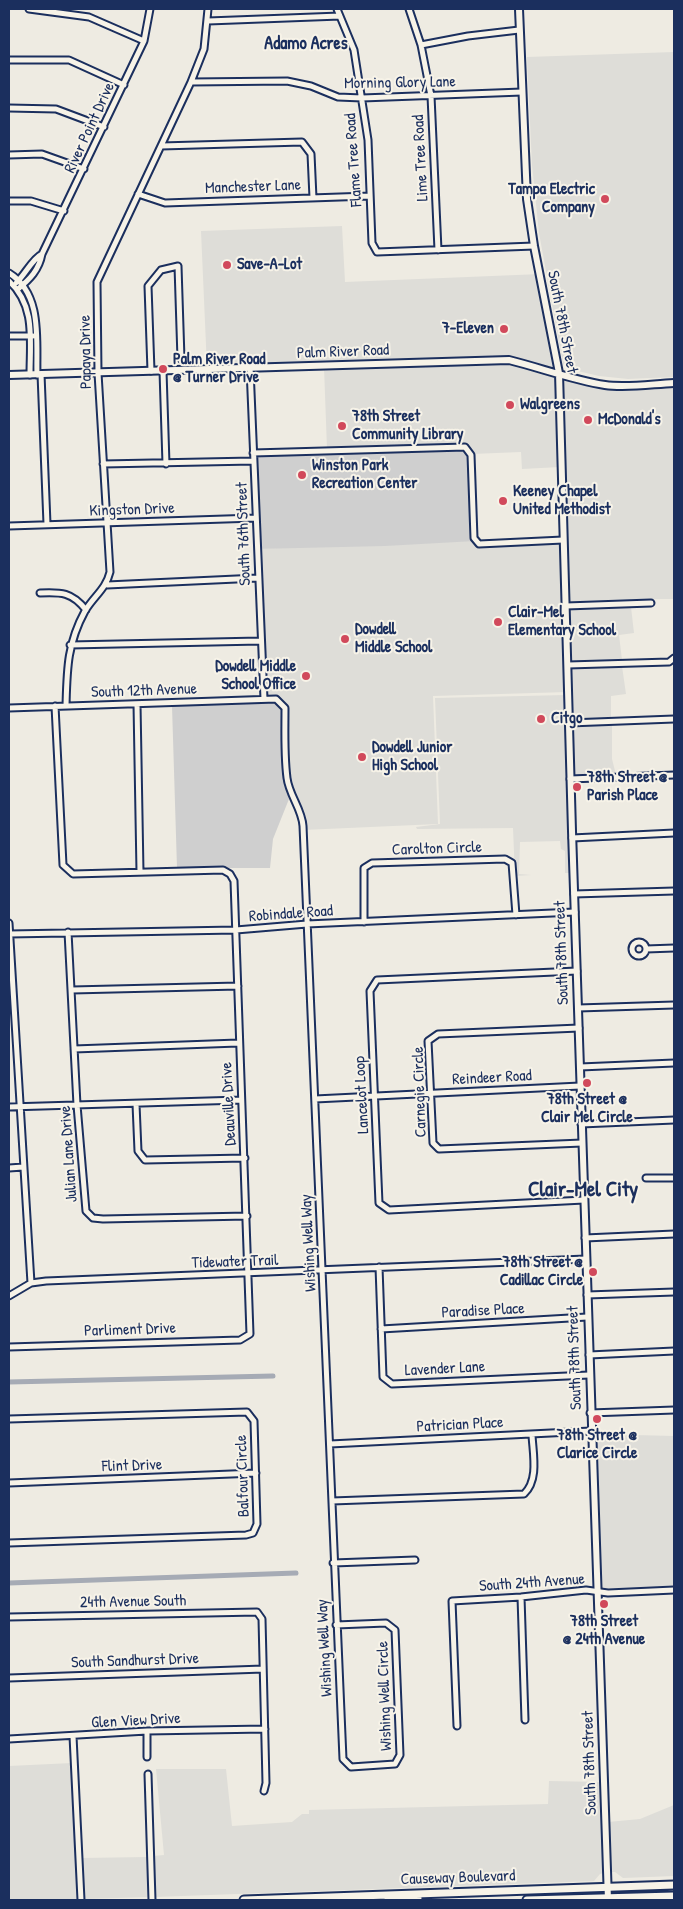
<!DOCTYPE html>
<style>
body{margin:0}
#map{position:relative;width:683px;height:1909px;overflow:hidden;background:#eeebe2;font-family:"Patrick Hand",sans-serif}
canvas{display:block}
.frame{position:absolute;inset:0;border:10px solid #1b2f5e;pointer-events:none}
</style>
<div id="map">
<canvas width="683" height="1909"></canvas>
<div class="frame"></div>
</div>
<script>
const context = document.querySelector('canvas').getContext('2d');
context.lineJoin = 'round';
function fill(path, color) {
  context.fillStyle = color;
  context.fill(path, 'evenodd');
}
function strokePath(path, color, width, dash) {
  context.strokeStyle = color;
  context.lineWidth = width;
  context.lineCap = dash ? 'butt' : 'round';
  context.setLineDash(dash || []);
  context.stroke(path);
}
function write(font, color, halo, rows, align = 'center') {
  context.font = font + ' "Patrick Hand",sans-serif';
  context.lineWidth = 4;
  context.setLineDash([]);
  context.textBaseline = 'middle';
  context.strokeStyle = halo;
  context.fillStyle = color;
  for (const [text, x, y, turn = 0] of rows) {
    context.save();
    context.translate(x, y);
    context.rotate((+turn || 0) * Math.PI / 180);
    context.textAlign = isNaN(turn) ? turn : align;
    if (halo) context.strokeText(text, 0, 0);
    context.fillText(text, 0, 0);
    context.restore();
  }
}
fill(new Path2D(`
 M674,52V377L628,379L599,376L569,369L563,364L539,233L532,165L527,57Z
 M342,226L345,282L541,274L557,370L507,358L207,368L201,231Z
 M509,361L558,374L560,467L522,469L521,452L472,454L465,445L327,449L324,367Z
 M562,377L607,388L674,386V599H631L630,601L568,603Z
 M474,538L480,544L563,540L568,692L433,696L438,824L303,830L287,779L285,708L276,699H264L257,549Z
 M631,607L634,633L619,635L622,660L570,662L568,608Z
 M622,666L626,694L611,696V719L572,720L570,668Z
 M566,695L571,873H565V851L561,849L560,841L520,842L519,874L531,875L515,876L513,828L417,829L416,827L440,824L435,698Z
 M612,724V759L616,775L573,776L572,726Z
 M594,1434L674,1436V1587L599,1589Z
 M72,1763L78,1900H9V1766Z
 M156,1769H226L232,1826L292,1822L302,1814H309V1810L548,1804L549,1781L600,1782L604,1873L600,1874L594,1881L155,1897L153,1856L164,1855Z
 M674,1805V1876L623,1878L615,1872H610L608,1822L640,1819Z
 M148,1857L150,1897L83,1899L81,1858Z`), '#deddd8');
fill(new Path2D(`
 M468,450L475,541L385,546L256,549L254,455Z
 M275,702L282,709L284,779L289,799L273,839L270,868H177L172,706Z`), '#cfcfcf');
strokePath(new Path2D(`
 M9,1382L273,1376
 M9,1583L296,1573`), '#a6abb5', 5);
const minor = new Path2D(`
 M29,9L89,17L144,41
 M337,9L354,50L368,140L372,243L377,252L534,246
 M409,9L421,45L431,96L438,250
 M208,21L340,16
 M421,45L468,36L519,30
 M9,60H69L124,85
 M191,82L287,81L311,86L338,97L362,98L522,92
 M9,108L56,109L104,127
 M161,146L302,142L311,154L313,198
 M9,155L42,154L84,169
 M138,194L165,203L369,196
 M9,201H31L64,211
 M9,273C43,294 36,340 37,375
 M9,281C36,306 30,340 30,375
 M16,283C25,275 32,259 42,254
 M18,289C30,279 39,270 42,254L144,41L150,9
 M9,336H33
 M250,368L264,699
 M151,371L148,286L161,270L178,266L181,359
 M163,371L166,464
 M41,374L47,524
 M253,453L465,447L471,455L474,538L479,544L563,540
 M103,464L253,461
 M9,526L256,518
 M107,585L258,578
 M40,593C61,592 72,592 86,610
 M566,606L651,603
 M70,645L260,641
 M568,665L669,662L674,658
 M137,704L140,872
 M66,706C67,670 67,644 85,611C94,596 106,589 110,572L98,373L97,282L191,82L204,49L208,9
 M9,708L276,699L285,708C285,731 284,755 287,778C289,795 302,809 303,826C319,1137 327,1448 343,1759L351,1767L395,1764L400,1755L395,1630L386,1623L336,1625
 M569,723L674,719
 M570,779L674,775
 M572,838L674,833
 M574,894L674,891
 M364,922V868L372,863L505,859L512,863L516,915
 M9,923L31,1283
 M68,932L77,1105L86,1211L93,1218L103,1219L247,1216
 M9,934L236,930L307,924L575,912
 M632 949a7 7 0 1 1 14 0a7 7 0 1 1-14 0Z
 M646,949L674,948
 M577,971L377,980L370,991L379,1203L389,1210L584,1200
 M72,990L238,986
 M578,1008L674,1005
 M579,1028L438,1034L428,1041L433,1143L439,1149L582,1143
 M74,1049L238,1043
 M580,1067L674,1063
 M315,1099L580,1086
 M136,1104L138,1151L145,1160L245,1158
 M9,1107L241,1100
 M581,1124L674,1120
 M9,1168L23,1167
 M646,1178H674
 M585,1238L674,1234
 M379,1267L383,1377L392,1384L589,1375
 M587,1295L674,1292
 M9,1296L31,1283L46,1281L586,1259
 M381,1329L587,1317
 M9,1347L240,1340L250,1334L234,881L230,874L223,870L73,874L63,865L55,706
 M589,1355L674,1351
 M590,1413L674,1410
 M9,1419L247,1412L254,1421L257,1524L253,1533L246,1535L9,1543
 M330,1444L591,1431
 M9,1483L256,1473
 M332,1501L524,1494C539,1480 533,1454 532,1435
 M333,1563L415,1560
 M521,1597L525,1720
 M9,1617L257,1612L262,1619L266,1783L264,1791
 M9,1678L263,1669
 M457,1726L452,1601L521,1597L586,1590L608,1593L674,1590
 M147,1731V1757
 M73,1736L81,1900
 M9,1739L147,1731L265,1729
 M148,1774L152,1900`);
const tertiary = new Path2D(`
 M519,9L527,199L534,246L559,373L572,831L608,1900
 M9,375L509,360C541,368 573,380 605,385C627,388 652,384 674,383`);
const secondary = new Path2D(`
 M244,1900L674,1885
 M388,1900L418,1898
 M527,1900L674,1896`);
strokePath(minor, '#1b2f5e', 9);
strokePath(tertiary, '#1b2f5e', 10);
strokePath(secondary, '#1b2f5e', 11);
strokePath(minor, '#f7f3e8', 5);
strokePath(tertiary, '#f7f3e8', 6);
strokePath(secondary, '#f7f3e8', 7);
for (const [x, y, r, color] of [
 [605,199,5,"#d1495b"],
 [227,265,5,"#d1495b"],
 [504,329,5,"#d1495b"],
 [163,369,5,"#d1495b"],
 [510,405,5,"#d1495b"],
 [588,420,5,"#d1495b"],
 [342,426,5,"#d1495b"],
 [302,475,5,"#d1495b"],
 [503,501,5,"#d1495b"],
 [498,622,5,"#d1495b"],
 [345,639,5,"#d1495b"],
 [306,676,5,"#d1495b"],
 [541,719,5,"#d1495b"],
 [362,757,5,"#d1495b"],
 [577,787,5,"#d1495b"],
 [587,1083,5,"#d1495b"],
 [593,1272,5,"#d1495b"],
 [597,1419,5,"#d1495b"],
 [604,1604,5,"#d1495b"]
]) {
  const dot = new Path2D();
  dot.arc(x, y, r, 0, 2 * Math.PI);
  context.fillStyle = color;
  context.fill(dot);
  strokePath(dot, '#f7f3e8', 2);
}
write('16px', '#1b2f5e', '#f7f3e8', [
 ["Morning Glory Lane",400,83,-1],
 ["River Point Drive",90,128,-65],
 ["Lime Tree Road",421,158,-93],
 ["Flame Tree Road",354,160,-94],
 ["Manchester Lane",253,187,-2],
 ["South 78th Street",562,322,79],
 ["Papaya Drive",86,352,-91],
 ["Palm River Road",343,352,-2],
 ["Kingston Drive",132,510,-2],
 ["South 76th Street",244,534,-92],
 ["South 12th Avenue",144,691,-2],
 ["Carolton Circle",437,849,-2],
 ["Robindale Road",291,914,-4],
 ["South 78th Street",562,953,-92],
 ["Reindeer Road",492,1078,-3],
 ["Carnegie Circle",420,1092,-92],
 ["Lancelot Loop",362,1095,-93],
 ["Deauville Drive",229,1104,-93],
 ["Julian Lane Drive",69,1154,-94],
 ["Wishing Well Way",309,1243,-93],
 ["Tidewater Trail",235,1262,-2],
 ["Paradise Place",483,1311,-3],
 ["Parliment Drive",130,1330,-2],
 ["South 78th Street",575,1358,-92],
 ["Lavender Lane",445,1369,-3],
 ["Patrician Place",460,1425,-3],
 ["Flint Drive",132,1466,-2],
 ["Balfour Circle",243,1476,-92],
 ["South 24th Avenue",532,1583,-4],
 ["24th Avenue South",133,1602,-1],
 ["Wishing Well Way",325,1648,-93],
 ["South Sandhurst Drive",135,1661,-2],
 ["Wishing Well Circle",385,1696,-92],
 ["Glen View Drive",136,1721,-3],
 ["South 78th Street",590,1763,-92],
 ["Causeway Boulevard",458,1878,-2]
]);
write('bold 16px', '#1b2f5e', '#f7f3e8', [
 ["Tampa Electric",595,190,"right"],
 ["Company",595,208,"right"],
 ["Save-A-Lot",237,265],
 ["7-Eleven",494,329,"right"],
 ["Palm River Road",173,360],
 ["@ Turner Drive",173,378],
 ["Walgreens",520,405],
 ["78th Street",352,417],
 ["Community Library",352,435],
 ["McDonald's",598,420],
 ["Winston Park",312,466],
 ["Recreation Center",312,484],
 ["Keeney Chapel",513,492],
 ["United Methodist",513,510],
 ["Clair-Mel",508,613],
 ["Elementary School",508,631],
 ["Dowdell",355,630],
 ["Middle School",355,648],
 ["Dowdell Middle",296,667,"right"],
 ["School Office",296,685,"right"],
 ["Citgo",551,719],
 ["Dowdell Junior",372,748],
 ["High School",372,766],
 ["78th Street @",587,778],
 ["Parish Place",587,796],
 ["78th Street @",587,1100,"center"],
 ["Clair Mel Circle",587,1118,"center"],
 ["78th Street @",583,1263,"right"],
 ["Cadillac Circle",583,1281,"right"],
 ["78th Street @",597,1436,"center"],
 ["Clarice Circle",597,1454,"center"],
 ["78th Street",604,1622,"center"],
 ["@ 24th Avenue",604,1640,"center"]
], 'left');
write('bold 18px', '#1b2f5e', '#f7f3e8', [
 ["Adamo Acres",306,44]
]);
write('bold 21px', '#1b2f5e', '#f7f3e8', [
 ["Clair-Mel City",583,1190]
]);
</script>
